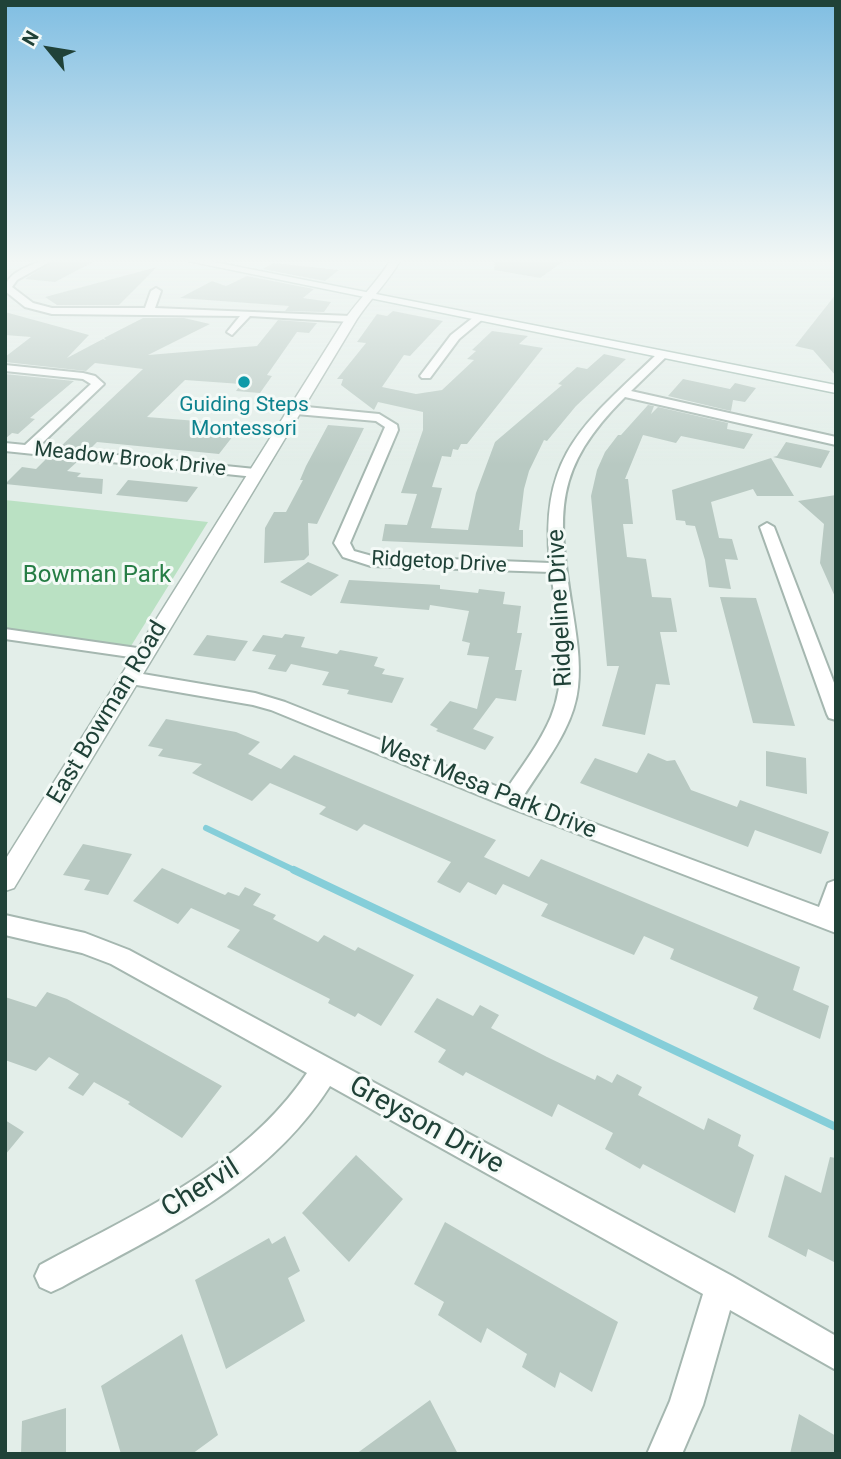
<!DOCTYPE html>
<style>
body{margin:0}
#map{position:relative;width:841px;height:1459px;overflow:hidden;background:#e3eee9;font-family:Roboto,sans-serif}
canvas{display:block}
.frame{position:absolute;inset:0;border:7px solid #204238;pointer-events:none}
.north{position:absolute;left:14px;top:14px;width:70px;height:70px;-webkit-text-stroke:5px #f4faf7;paint-order:stroke;rotate:300deg;font-size:19px;font-weight:700;line-height:28px;text-align:center;color:#204238}
.north::after{content:'';display:block;margin:auto;width:24px;height:32px;background:#204238;clip-path:polygon(50% 0,100% 100%,50% 72%,0 100%)}
</style>
<div id="map">
<canvas width="841" height="1459"></canvas>
<div class="frame"></div>
<div class="north">N</div>
</div>
<script>
const context = document.querySelector('canvas').getContext('2d');
context.lineJoin = 'round';
function fill(path, color) {
  context.fillStyle = color;
  context.fill(path, 'evenodd');
}
function strokePath(path, color, width, dash) {
  context.strokeStyle = color;
  context.lineWidth = width;
  context.lineCap = dash ? 'butt' : 'round';
  context.setLineDash(dash || []);
  context.stroke(path);
}
function write(font, color, halo, rows, align = 'center') {
  context.font = font + ' Roboto,sans-serif';
  context.lineWidth = 6;
  context.setLineDash([]);
  context.textBaseline = 'middle';
  context.strokeStyle = halo;
  context.fillStyle = color;
  for (const [text, x, y, turn = 0] of rows) {
    context.save();
    context.translate(x, y);
    context.rotate((+turn || 0) * Math.PI / 180);
    context.textAlign = isNaN(turn) ? turn : align;
    if (halo) context.strokeText(text, 0, 0);
    context.fillText(text, 0, 0);
    context.restore();
  }
}
fill(new Path2D(`
 M5,500L208,522L131,646L115,644L5,630Z`), '#bae1c3');
strokePath(new Path2D(`
 M206,828L298,872`), '#85ced9', 6);
strokePath(new Path2D(`
 M294,870L836,1127`), '#85ced9', 8);
fill(new Path2D(`
 M53,261H95L55,282L25,279Z
 M495,261H564L540,278L494,270Z
 M274,263L339,270L325,281L262,269Z
 M157,267L119,305H57L45,297Z
 M247,276L314,289L303,298L331,302L324,312L285,311L289,306L180,298L212,281L226,286Z
 M836,294V376L813,350L795,346Z
 M393,311L443,321L410,356L404,355L382,387L416,394L442,390L474,360L467,359L476,351L472,350L492,331L528,336L519,344L543,348L467,444H461L458,450L453,449L451,457L442,456L432,487L442,488L431,528L468,530L476,493L495,442L562,385L558,384L577,367L587,369L604,354L626,359L576,406L547,441L544,440L529,471L524,489L519,530H523V547L382,541L385,524L407,525L417,494L401,493L423,430V412L378,402L374,410L341,385L343,379H337L366,343L357,342L377,314L387,316Z
 M5,312L89,335L67,358L103,339L106,340L104,338L143,318H184L210,324L148,355L257,346L278,320L317,323L309,333L297,332L267,375L272,376L260,393L236,391L241,384L185,380L147,417L210,422L201,433L233,436L219,454L97,442L89,450L60,447L143,369L95,363L86,371L5,362V357L31,337L5,335Z
 M5,374L74,381L30,418L35,419L18,434L12,433L5,439Z
 M683,379L730,389L735,383L756,388L745,402L733,400L731,411L668,396Z
 M648,405L654,406L651,414L658,407L728,423L727,429L753,434L744,449L681,436L676,443L643,435L625,479H628L633,524H623L627,557L646,559L652,597L671,598L677,632H660L670,685L656,684L645,735L602,726L619,666H607L591,496L597,470L605,452L618,435H621Z
 M328,425L364,428L317,524L308,523L309,555L304,560L264,563L265,528L274,512H286L303,480H300L306,466Z
 M786,442L830,451L821,468L773,457L777,456Z
 M47,458L78,461L67,471L81,473L77,477L103,479L102,494L5,484L22,467L36,469Z
 M771,458L794,496H757L753,489L711,502L719,538L732,539L738,560L725,559L731,589L709,587L705,560L695,526L686,525L685,521L676,520L672,490Z
 M128,480L198,487L187,502L116,495Z
 M836,495V599L820,563L824,524L798,501Z
 M308,562L339,575L311,596L280,582Z
 M349,580L440,585V589L478,593L479,589L505,592L503,604L521,606L517,633H522L515,670H522L516,701L496,698L473,729L494,737L485,750L436,731L438,729L430,725L450,701L477,709L489,657L467,655L470,643L462,641L469,611L430,605L429,610L340,603Z
 M720,597L756,598L795,726L753,723Z
 M285,634L305,637L301,647L337,654L340,650L378,657L374,666L385,669L382,674L404,678L392,703L347,694L349,690L322,685L329,672L291,664L286,672L268,669L276,655L252,651L263,635L282,638Z
 M207,635L248,641L235,661L193,655Z
 M166,719L236,732L260,742L248,754L281,769L294,755L496,840L484,857L529,877L541,859L800,967L793,990L829,1006L820,1039L753,1009L758,997L670,959L674,949L644,936L634,955L541,916L548,904L503,884L496,895L468,882L460,893L437,882L451,862L364,824L357,831L319,814L326,807L270,783L252,801L192,773L202,764L158,756L163,749L148,746Z
 M766,751L806,758L807,794L766,786Z
 M648,753L667,761L675,760L691,790L737,807L740,800L829,832L821,854L755,830L748,847L580,783L595,758L637,773Z
 M83,844L132,854L108,895L84,890L90,880L63,875Z
 M162,868L225,895L228,892L239,896L245,887L261,894L253,905L276,915L273,919L318,942L324,935L355,951L358,947L414,975L381,1026L358,1013L355,1017L328,1003L330,999L227,947L240,930L191,908L178,924L133,901Z
 M47,992L67,999L222,1086L182,1138L128,1104L130,1102L94,1082L83,1096L68,1088L79,1074L49,1057L36,1071L5,1060V997L36,1007Z
 M437,998L473,1016L480,1005L499,1015L491,1028L547,1057L595,1080L597,1075L612,1083L617,1074L642,1087L638,1095L704,1130L708,1118L741,1135L738,1146L754,1155L735,1213L643,1164L640,1169L605,1149L613,1133L558,1104L552,1117L466,1072L463,1076L438,1062L446,1050L414,1032Z
 M5,1120L24,1132L5,1155Z
 M356,1155L403,1199L349,1262L302,1213Z
 M830,1157L836,1158V1263L808,1249L806,1257L768,1237L785,1175L821,1193Z
 M445,1222L618,1322L592,1392L560,1372L555,1388L522,1367L527,1354L487,1328L481,1343L438,1315L444,1302L414,1284Z
 M285,1236L300,1271L288,1278L305,1321L226,1369L195,1280L269,1238L272,1244Z
 M182,1334L218,1435L192,1454H121L101,1386Z
 M430,1400L458,1454H356Z
 M66,1408V1454H21L22,1421Z
 M799,1414L836,1436V1454H790Z`), '#b8c9c2');
const minor = new Path2D(`
 M40,261H51L17,280L12,287L33,303L52,308H145L151,291L156,288L161,291L155,308L351,316L356,319L351,322L250,316L232,335L227,332L240,316L52,314L25,307L5,291C5,273 26,268 40,261Z
 M475,316L484,318L459,339L430,378H422L420,376L451,335Z
 M659,352L669,354L631,391L836,437V445L625,397C553,469 557,512 572,607C576,633 581,661 578,687C574,728 544,763 523,797L819,907L828,883L836,880V933L503,805L271,710L253,705L131,684L122,678L131,672L255,693L285,702L506,790C522,766 540,743 551,717C570,671 557,619 551,572L371,566L343,557L334,543L385,427L376,421L296,414L290,410L296,406L379,414L397,425L398,430L350,543L354,551L372,556L550,563C539,452 587,422 659,352Z
 M5,365L83,373L95,376L104,384L38,447L255,469L262,473L255,477L5,451V443L25,445L91,384L83,379L5,371Z
 M767,523L774,527L836,688V720L829,718L827,714L760,527Z
 M5,629L144,649L153,654L144,659L5,639Z
 M5,915L85,933L129,950L732,1276L836,1336V1370L730,1310L703,1405L682,1454H647L670,1401L703,1294L330,1086C266,1186 162,1232 62,1287L51,1292L40,1287L35,1276L40,1265C136,1213 244,1167 307,1073L111,964L82,953L5,935Z`);
const tertiary = new Path2D(`
 M390,261H400C387,283 371,298 357,319L14,888L5,891V860L345,319C360,298 377,282 390,261Z`);
const secondary = new Path2D(`
 M188,261H209L836,385V393Z`);
strokePath(minor, '#a5b7b0', 4);
strokePath(tertiary, '#a5b7b0', 3);
strokePath(secondary, '#a0bbb1', 3);
fill(minor, '#fff');
fill(tertiary, '#fff');
fill(secondary, '#fff');
const sky = context.createLinearGradient(0, 0, 0, 465);
sky.addColorStop(0, '#80bee2');
sky.addColorStop(0.56, '#f2f7f5');
sky.addColorStop(1, '#f2f7f500');
context.fillStyle = sky;
context.fillRect(0, 0, 841, 465);
for (const [x, y, r, color] of [
 [244,382,7,"#0f9aa8"]
]) {
  const dot = new Path2D();
  dot.arc(x, y, r, 0, 2 * Math.PI);
  context.fillStyle = color;
  context.fill(dot);
  strokePath(dot, '#f4faf7', 2.5);
}
write('21px', '#0d838f', '#f4faf7', [
 ["Guiding Steps",244,406],
 ["Montessori",244,430]
]);
write('21px', '#204238', '#f4faf7', [
 ["Meadow Brook Drive",130,460,6],
 ["Ridgetop Drive",439,563,3]
]);
write('24px', '#267d45', '#f4faf7', [
 ["Bowman Park",97,576]
]);
write('24px', '#204238', '#f4faf7', [
 ["Ridgeline Drive",561,608,-93],
 ["East Bowman Road",108,713,-59],
 ["West Mesa Park Drive",487,789,22]
]);
write('28px', '#204238', '#f4faf7', [
 ["Greyson Drive",426,1126,29],
 ["Chervil",201,1189,-32]
]);
</script>
